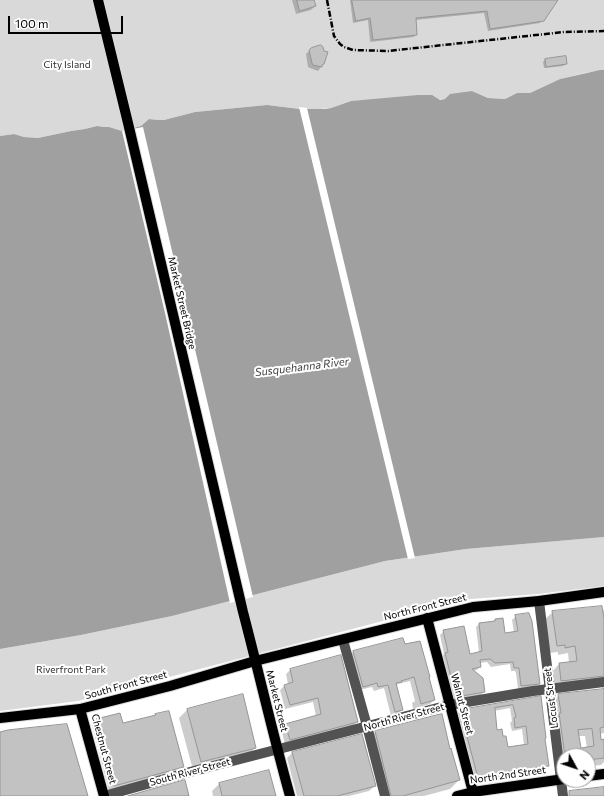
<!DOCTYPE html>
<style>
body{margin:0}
#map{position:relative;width:604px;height:796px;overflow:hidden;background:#fff;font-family:Commissioner,sans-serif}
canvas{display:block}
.north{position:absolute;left:556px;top:748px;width:40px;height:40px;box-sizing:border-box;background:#fff;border:1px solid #999;border-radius:50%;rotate:130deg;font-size:11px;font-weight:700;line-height:16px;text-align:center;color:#000}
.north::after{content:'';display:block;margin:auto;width:14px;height:18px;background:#000;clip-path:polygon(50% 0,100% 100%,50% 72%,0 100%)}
.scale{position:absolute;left:8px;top:16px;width:115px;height:18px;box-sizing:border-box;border:2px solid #000;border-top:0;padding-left:5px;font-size:12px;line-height:14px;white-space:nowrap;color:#000;-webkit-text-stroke:3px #fff;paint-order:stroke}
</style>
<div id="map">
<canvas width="604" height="796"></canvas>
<div class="north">N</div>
<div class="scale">100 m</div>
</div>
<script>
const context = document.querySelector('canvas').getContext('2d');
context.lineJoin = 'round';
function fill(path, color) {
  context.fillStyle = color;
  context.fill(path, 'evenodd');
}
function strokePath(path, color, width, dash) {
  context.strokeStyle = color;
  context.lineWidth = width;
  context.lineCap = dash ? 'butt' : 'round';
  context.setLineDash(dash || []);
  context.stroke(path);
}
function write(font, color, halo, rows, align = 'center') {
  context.font = font + ' Commissioner,sans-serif';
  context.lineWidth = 4;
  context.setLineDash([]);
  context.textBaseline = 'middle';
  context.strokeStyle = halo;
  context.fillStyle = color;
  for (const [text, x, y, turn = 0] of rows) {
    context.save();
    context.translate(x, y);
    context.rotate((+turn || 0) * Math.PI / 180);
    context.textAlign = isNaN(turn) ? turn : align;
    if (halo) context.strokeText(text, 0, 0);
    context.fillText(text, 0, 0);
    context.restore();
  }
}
fill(new Path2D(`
 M0,0H604V70L585,73L560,79L530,93H517L505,99L488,98L472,91C465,93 443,102 438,99C437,99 436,98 435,97L351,101L331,108L309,110L267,105L195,112L164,120H158L149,119L141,126L122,131L109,127H105L97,126L85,129L71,131L38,138L24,137L14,134L0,136Z
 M604,537V586L538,594L471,599L459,601L78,701L0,711V649L81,635L172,616L385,561L466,549Z`), '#d9d9d9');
fill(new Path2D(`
 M600,70H604V537L466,549L385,561L172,616L81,635L0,649V136L14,134L24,137L38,138L71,131L85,129L97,126L105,127H109L122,131L141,126L149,119L158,120H164L195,112L267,105L300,109H325L331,108L351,101L418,95H432L440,100L445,99L450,94L472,91L488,98L505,99L517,93H530L560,79Z`), '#a0a0a0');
fill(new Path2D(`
 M299,107L307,108L415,558L408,559Z
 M143,127L253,597L230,603L165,313L122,131Z`), '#fff');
fill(new Path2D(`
 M292,0H313L315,6L311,10L296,14Z
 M350,0H557L540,23L488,31L484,13L415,20L416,34L414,37L370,42L368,20L353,23Z
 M311,49L323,52L321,67L318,71L310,68L308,67L306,54Z
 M545,59L566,64L563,66L544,68L543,62Z
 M604,610V733L599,734L600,741L604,740V762L601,765L588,766V756H564V772L551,703L559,695L604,690L599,683L554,688L552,672L559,664L569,663L568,653L558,655V652L549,653L545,619L553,612ZM578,736H585L587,748L580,749Z
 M516,616L539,683L535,687L518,689L516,673L515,671H511L510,664L491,667L487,662L480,663V666L477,670L473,671L484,692L481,695L453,700L442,657L444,654L440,635L444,631L469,655L479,652L476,627L479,624L492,622L495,620L503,619L504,634L514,633L512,620Z
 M404,646L434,700L430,704L413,709L412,703L415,701L410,681L398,684L396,686L402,710L398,714L391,716L384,688L374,691L372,687L359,690L349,656L353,652Z
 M291,669L357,722L352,726L285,744L281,729L286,725L316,716L313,702L285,709L280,690L285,685L288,684L286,674Z
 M242,695L255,748L247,756L193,770L179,718L187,710Z
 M540,698L544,739L548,766L544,770L501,776L499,778L474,782L456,715L460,711ZM510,708L512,721L510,723L512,731L522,729L524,745L507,748L503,737L496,731L494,711Z
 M97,720L122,724L182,767L177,772L109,791L92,725Z
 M375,732L449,750L459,780L450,789L424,796H381L366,741Z
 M292,753L375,786L369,791L349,796H297L287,758Z
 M219,784L275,796H213L212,791Z`), '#0003');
const building = new Path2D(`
 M297,0H314L316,6L300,11Z
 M352,0H558L544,21L490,29L487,11L416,18L417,35L373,40L370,18L356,21Z
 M321,45L323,47L324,51L328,52L324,64L322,65V67L313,65L312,63L309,50L311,48Z
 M566,56L567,64L546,67L545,59Z
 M602,606L604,619V676L561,681L559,663L577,661L575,646L565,648V645L557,646L552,611Z
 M529,613L532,621L540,684L521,686L519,669V668H514L513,662L495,663L490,659L480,660L481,667L472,669L483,678L485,692L456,697L445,653L448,652L443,630L464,626L470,654L482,651L479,623L495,621V619L503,618L505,633L518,631L515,615Z
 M403,638L405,644L420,641L430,677H429L435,700L421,704L414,677L401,681L402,682L396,683L403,710L395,712L388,685L378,687L377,683L363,687L353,651Z
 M341,655L358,722L290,740L285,724L321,714L318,698L290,705L284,685L293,682L290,669Z
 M604,689V727L600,728L601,740L604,739V758L588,760V756H565L559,713H561L558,694ZM592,729L594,746L581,748L578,730Z
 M243,694L256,748L201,762L187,709Z
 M541,696L546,738L545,739L549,766L504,773V775L478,778L460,710ZM513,705L516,717L514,718L515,728L526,726L528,744L508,747L506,736H503L502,729L497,730L495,708Z
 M169,711L184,767L114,786L96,719L120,713L123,723L156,715L155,714Z
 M442,714L450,749L451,748L460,780L403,796H391L375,731Z
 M67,724L88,796H0V732L8,730Z
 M362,734L376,786L337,796H304L292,752Z
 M269,770L276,796H222L219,783Z
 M185,780L189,796H128Z
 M604,787V796H569V791Z`);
fill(building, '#c2c2c2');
strokePath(building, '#969696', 1);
const major = new Path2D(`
 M98,0L128,123L243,612C259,673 273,735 290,796
 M427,618L474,796
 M80,709L104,796
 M0,718L80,709L170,686L255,661L473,607L539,601L604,592
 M588,776L604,774
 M457,796L473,792L564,779`);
strokePath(major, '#dbdbdb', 12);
strokePath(new Path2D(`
 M539,601L563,796
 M343,640L367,726L385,796
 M104,796L190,772L449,705L533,691L604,682`), '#525252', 10);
strokePath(major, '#000', 10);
strokePath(new Path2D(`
 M327,0L334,36L340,44L344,47L353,50L388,51L564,32L604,31`), '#000', 2.5, [6, 2, 1, 2]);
write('10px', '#303030', '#fff', [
 ["City Island",67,65],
 ["Riverfront Park",71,670]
]);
write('10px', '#000', '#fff', [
 ["Market Street Bridge",182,303,77],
 ["North Front Street",425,607,-14],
 ["South Front Street",126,685,-15],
 ["Locust Street",551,698,-97],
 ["Market Street",277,701,76],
 ["Walnut Street",462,704,75],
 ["North River Street",404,717,-15],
 ["Chestnut Street",104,749,75],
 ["South River Street",190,772,-15],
 ["North 2nd Street",508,775,-8]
]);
write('italic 11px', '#414141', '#fff', [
 ["Susquehanna River",302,367,-7]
]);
</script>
